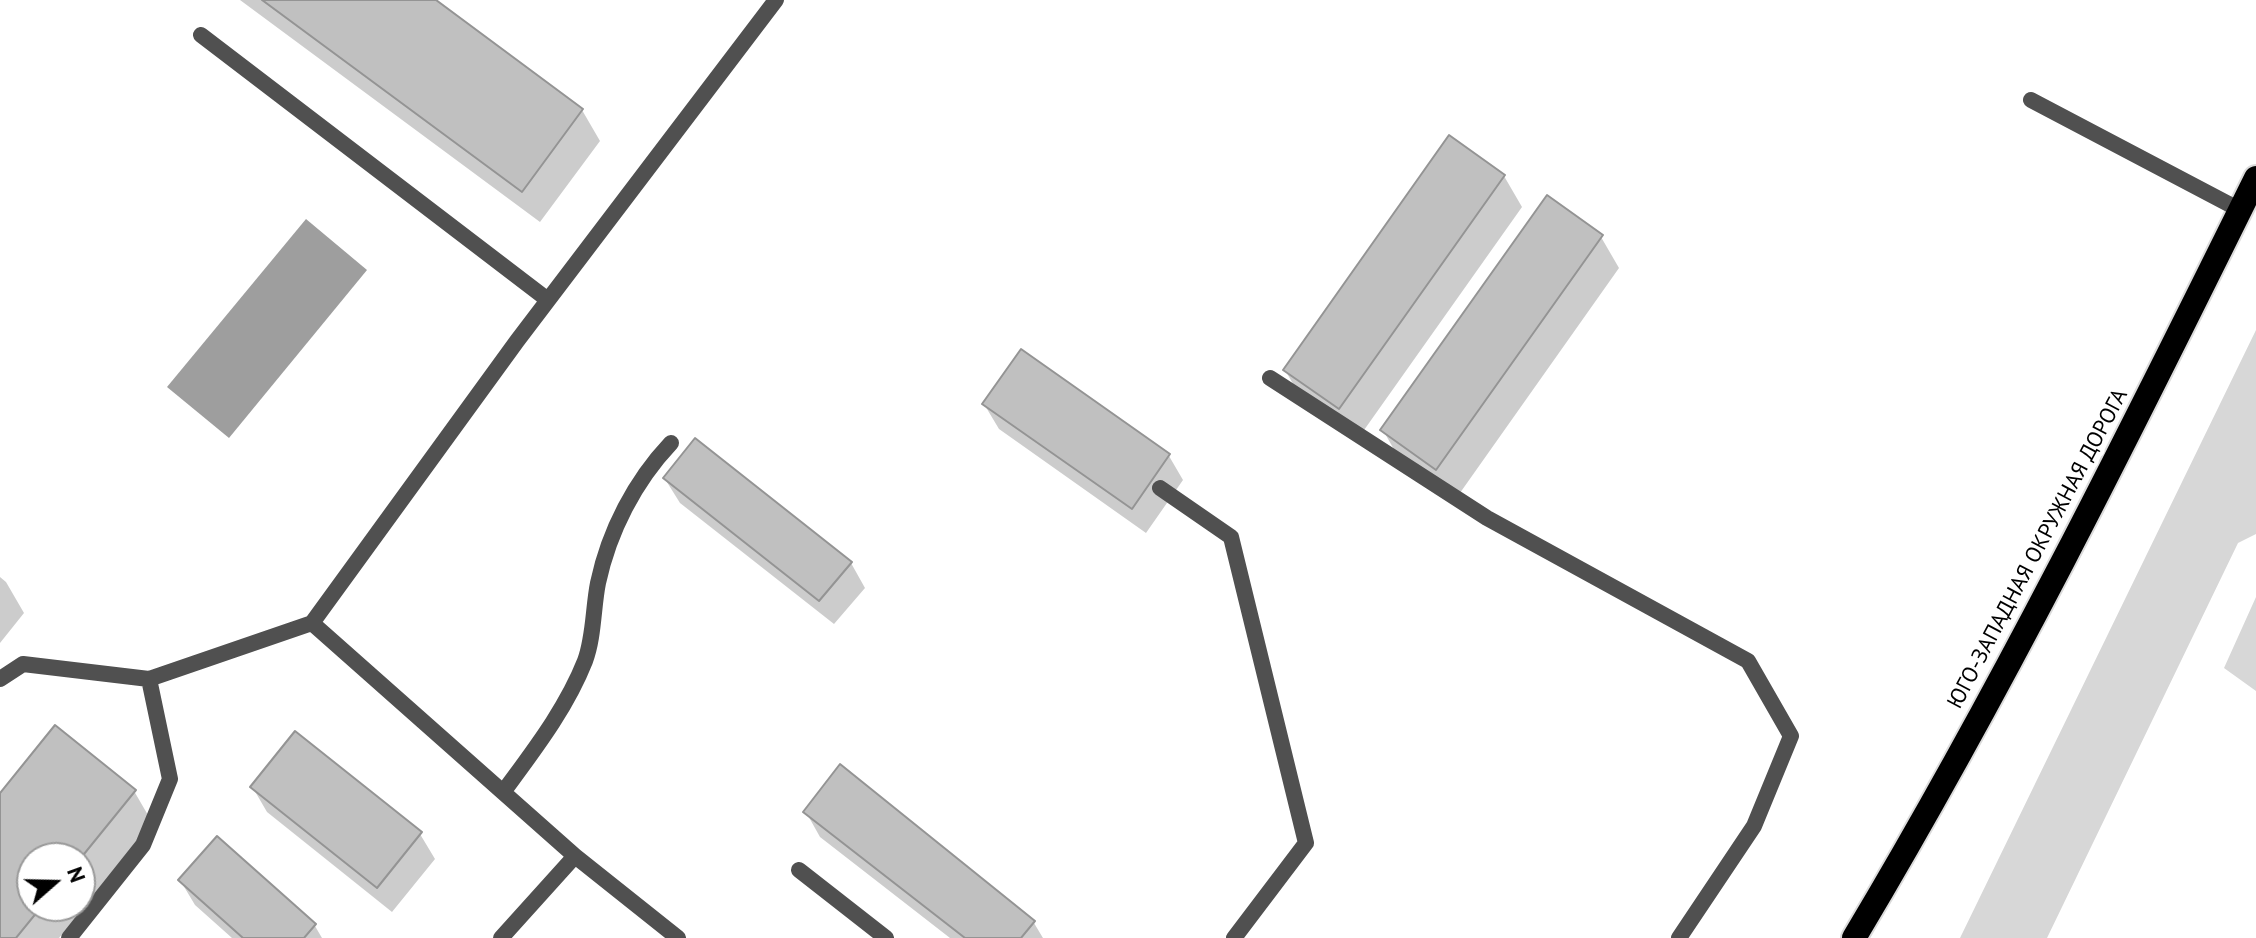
<!DOCTYPE html>
<meta charset="utf-8">
<style>
body{margin:0}
#map{position:relative;width:2256px;height:938px;overflow:hidden;background:#fff;font-family:"PT Sans",sans-serif}
canvas{display:block}
.north{position:absolute;left:16px;top:842px;width:80px;height:80px;box-sizing:border-box;background:#fff;border:2px solid #999;border-radius:50%;rotate:70deg;font-size:22px;font-weight:700;line-height:32px;text-align:center;color:#000}
.north::after{content:'';display:block;margin:auto;width:28px;height:36px;background:#000;clip-path:polygon(50% 0,100% 100%,50% 72%,0 100%)}
</style>
<div id="map">
<canvas width="2256" height="938"></canvas>
<div class="north">N</div>
</div>
<script>
const context = document.querySelector('canvas').getContext('2d');
context.lineJoin = 'round';
function fill(path, color) {
  context.fillStyle = color;
  context.fill(path, 'evenodd');
}
function strokePath(path, color, width, dash) {
  context.strokeStyle = color;
  context.lineWidth = width;
  context.lineCap = dash ? 'butt' : 'round';
  context.setLineDash(dash || []);
  context.stroke(path);
}
function write(font, color, halo, rows, align = 'center') {
  context.font = font + ' "PT Sans",sans-serif';
  context.lineWidth = 8;
  context.setLineDash([]);
  context.textBaseline = 'middle';
  context.strokeStyle = halo;
  context.fillStyle = color;
  for (const [text, x, y, turn = 0] of rows) {
    context.save();
    context.translate(x, y);
    context.rotate((+turn || 0) * Math.PI / 180);
    context.textAlign = isNaN(turn) ? turn : align;
    if (halo) context.strokeText(text, 0, 0);
    context.fillText(text, 0, 0);
    context.restore();
  }
}
fill(new Path2D(`
 M2256,330V534L2238,543L2047,938H1960Z
 M2256,597V691L2224,668Z`), '#d7d7d7');
fill(new Path2D(`
 M306,219L367,270L229,438L167,387Z`), '#9e9e9e');
fill(new Path2D(`
 M240,0H433L582,110L600,141L540,222Z
 M1504,176L1522,207L1357,440L1303,401L1285,370Z
 M1601,237L1619,268L1455,500L1401,462L1383,430Z
 M1021,352L1169,456L1183,480L1146,533L999,429L984,404Z
 M665,479L851,563L865,588L834,624L680,503Z
 M0,577L6,582L24,613L0,643Z
 M841,767L1034,923L1043,938H950L820,837L806,812Z
 M253,788L420,834L435,859L392,912L267,812Z
 M134,791L152,822L59,938H0V796ZM32,858H80V906H32Z
 M217,839L315,926L322,938H232L195,905L180,880Z`), '#0003');
const building = new Path2D(`
 M262,0H436L583,109L522,192Z
 M1449,135L1505,175L1339,409L1283,370Z
 M1547,195L1603,235L1436,470L1380,430Z
 M1021,349L1170,454L1132,509L982,404Z
 M695,438L852,562L819,601L663,478Z
 M55,725L136,790L80,859L32,858V906H42L16,938H0V793Z
 M295,731L422,832L377,888L250,787Z
 M840,764L1035,921L1021,938H965L803,812Z
 M217,836L316,924L304,938H243L178,880Z`);
fill(building, '#c0c0c0');
strokePath(building, '#949494', 2);
const highway = new Path2D(`
 M1854,938C2001,692 2129,435 2256,178`);
strokePath(highway, '#dbdbdb', 28);
strokePath(new Path2D(`
 M201,35L548,300
 M2031,100L2240,210
 M1270,378L1487,518L1748,661L1791,736L1754,826L1679,938
 M1160,488L1231,537L1306,843L1234,938
 M312,623L575,856L678,938
 M0,679L23,664L149,679L312,623L517,341L776,0
 M504,791C534,750 566,709 585,661C594,637 593,608 598,583C609,531 635,481 671,443
 M799,870L886,938
 M69,938L143,845L170,779L149,679
 M501,938L575,856`), '#505050', 16);
strokePath(highway, '#000', 24);
write('22px', '#000', '#fff', [
 ["ЮГО-ЗАПАДНАЯ ОКРУЖНАЯ ДОРОГА",2038,549,-62]
]);
</script>
